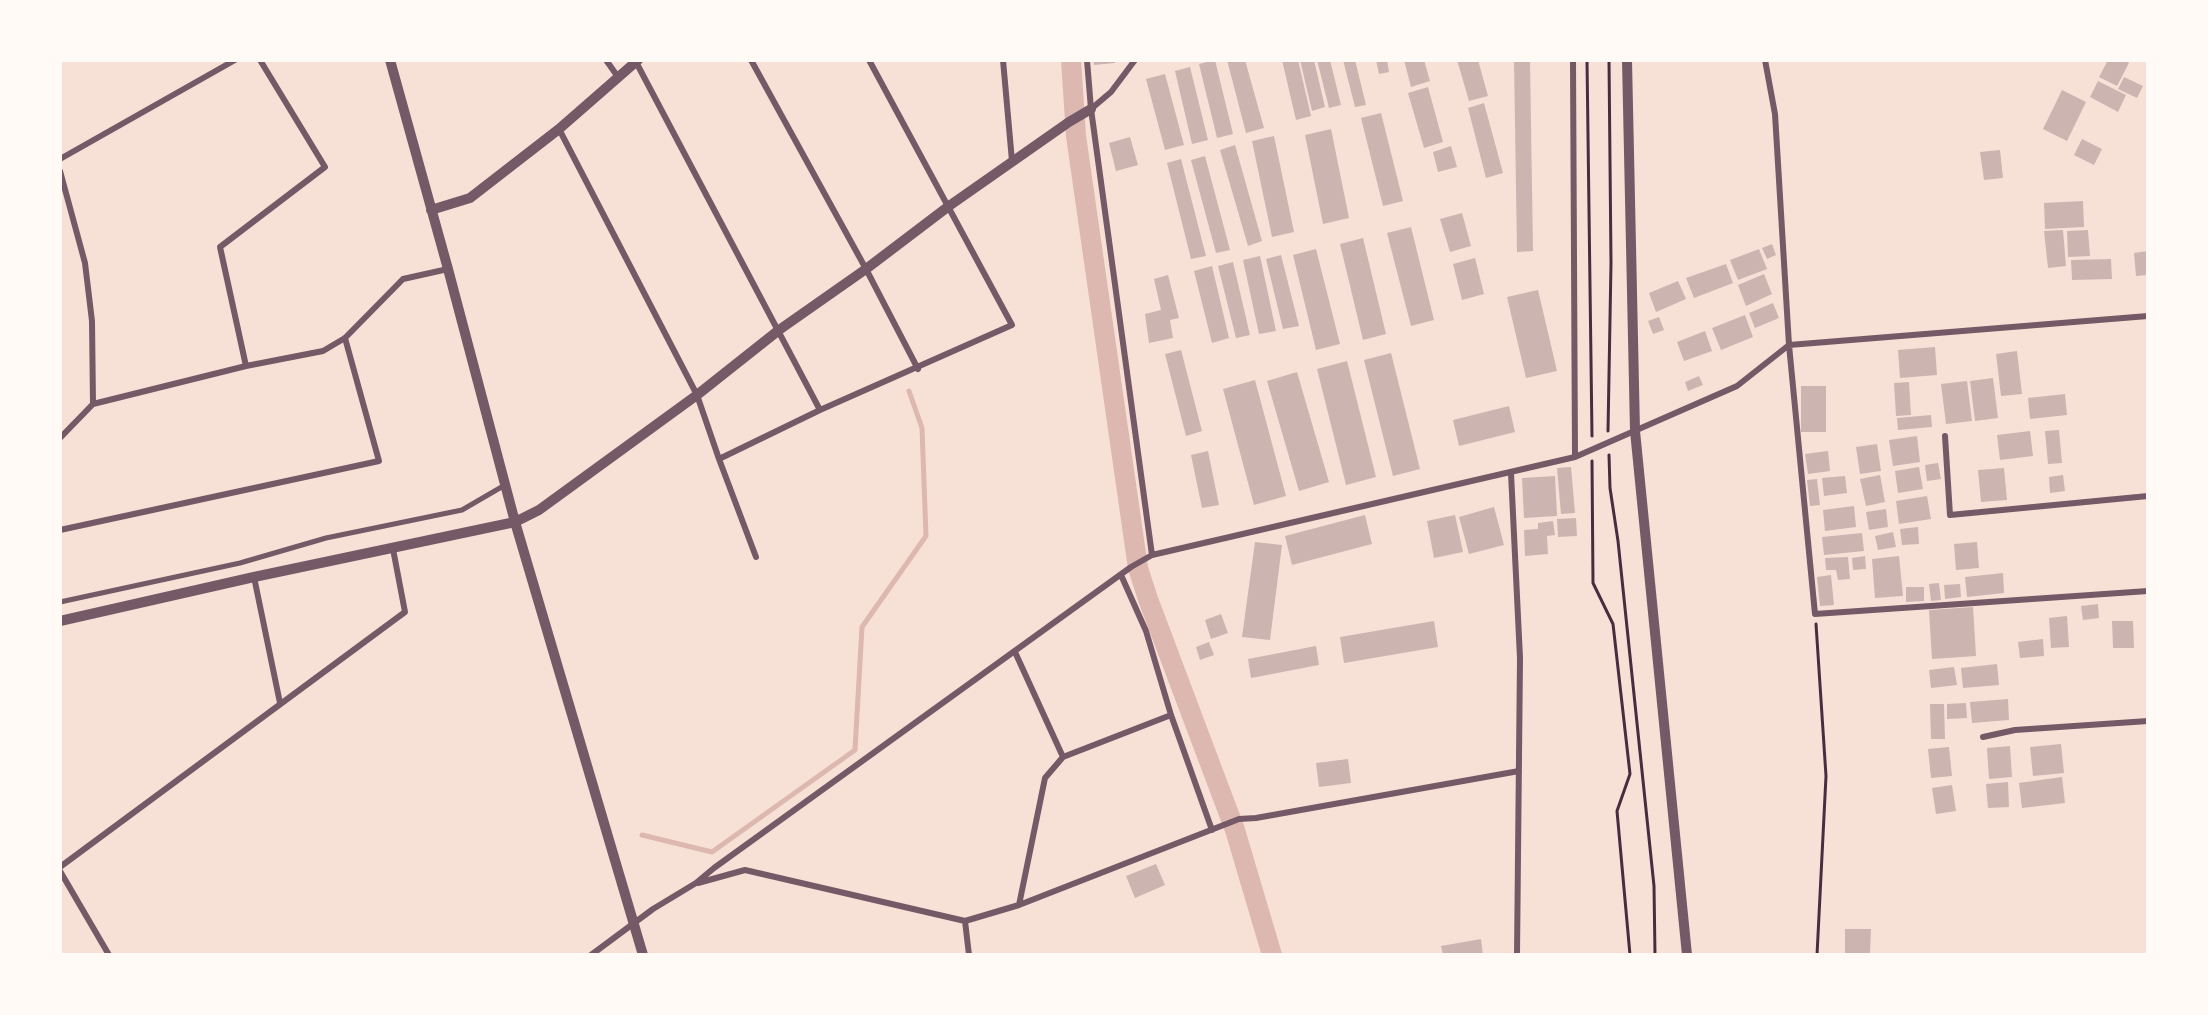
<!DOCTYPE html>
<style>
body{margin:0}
#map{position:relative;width:2208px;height:1015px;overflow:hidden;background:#f7e1d7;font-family:"Alegreya Sans",sans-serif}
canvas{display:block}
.frame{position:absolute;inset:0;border:62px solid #fffaf5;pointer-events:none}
</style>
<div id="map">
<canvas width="2208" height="1015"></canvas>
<div class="frame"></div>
</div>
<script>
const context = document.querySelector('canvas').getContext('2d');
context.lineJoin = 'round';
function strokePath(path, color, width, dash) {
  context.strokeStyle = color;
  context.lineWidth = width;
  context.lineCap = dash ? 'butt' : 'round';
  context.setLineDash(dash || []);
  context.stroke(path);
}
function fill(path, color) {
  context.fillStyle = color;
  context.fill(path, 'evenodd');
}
strokePath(new Path2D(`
 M642,835L712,852L855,750L862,627L926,536L922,428L909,391`), '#dcb8b0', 5);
strokePath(new Path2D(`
 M1071,60L1076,136L1138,568L1148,599L1235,830L1272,955`), '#dcb8b0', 20);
fill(new Path2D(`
 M1093,60H1115V63L1094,65Z
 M1215,60L1233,134L1217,138L1199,64Z
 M1227,60H1245L1264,128L1246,133Z
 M1282,60H1298L1311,116L1296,120Z
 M1300,60H1314L1325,107L1312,111Z
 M1317,60H1330L1341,105L1329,108Z
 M1343,60H1355L1366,105L1355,107Z
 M1376,60H1387L1389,72L1379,74Z
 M1404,60H1424L1430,81L1411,87Z
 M1457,60H1478L1488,96L1469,101Z
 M1514,60H1530L1533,251L1517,252Z
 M2108,60H2124L2129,63L2117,86L2099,77Z
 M1190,67L1208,140L1192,144L1175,71Z
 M1165,74L1184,145L1165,150L1146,79Z
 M2124,77L2143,86L2137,98L2118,89Z
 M2098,81L2126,95L2118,112L2090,97Z
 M1428,87L1443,142L1424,148L1408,93Z
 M2062,90L2086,102L2067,141L2043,129Z
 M1484,103L1503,173L1486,178L1468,108Z
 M1381,113L1403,201L1383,206L1361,118Z
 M1331,129L1349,218L1323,224L1305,135Z
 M1274,136L1294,232L1272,237L1252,141Z
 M1130,137L1138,165L1116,171L1109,143Z
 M2082,139L2102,149L2094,165L2074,155Z
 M1235,145L1262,241L1248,246L1220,150Z
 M1451,146L1457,167L1438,172L1433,152Z
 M2000,150L2003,178L1984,180L1980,152Z
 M1205,156L1230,250L1216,253L1191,160Z
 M1181,159L1206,256L1191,259L1167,163Z
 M2083,201L2084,227L2045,229L2044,203Z
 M1462,213L1471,246L1450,252L1440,219Z
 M1411,227L1434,320L1411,326L1387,233Z
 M2063,230L2066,266L2048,268L2044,231Z
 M2088,230L2090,256L2068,257L2067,231Z
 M1363,238L1386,334L1363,340L1340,244Z
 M1772,244L1776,255L1767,259L1762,248Z
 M1316,249L1340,344L1316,350L1293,255Z
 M1759,249L1767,269L1738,280L1730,260Z
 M2148,251V275L2136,276L2134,253Z
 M1281,255L1299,326L1283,329L1266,259Z
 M1260,256L1276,331L1259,334L1243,260Z
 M1475,258L1484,294L1462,300L1453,264Z
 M2111,259L2112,279L2072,280L2071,260Z
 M1233,262L1250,335L1236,338L1218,266Z
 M1726,264L1733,283L1694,298L1686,278Z
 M1212,266L1229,338L1212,343L1194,271Z
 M1764,274L1772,294L1746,306L1738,285Z
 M1168,275L1179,318L1170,320L1173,338L1149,343L1145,314L1161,310L1154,279Z
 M1678,281L1686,299L1656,312L1649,293Z
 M1538,290L1557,371L1526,378L1507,297Z
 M1773,303L1779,318L1755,328L1749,313Z
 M1745,315L1753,337L1721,350L1712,328Z
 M1659,317L1664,330L1653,334L1648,321Z
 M1705,331L1712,351L1684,361L1677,342Z
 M1935,347L1937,375L1900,378L1898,350Z
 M1181,350L1202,431L1186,436L1165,354Z
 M2017,351L2022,394L2001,396L1996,354Z
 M1391,353L1420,469L1393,476L1364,360Z
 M1347,361L1376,477L1346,485L1317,369Z
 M1297,372L1329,482L1299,491L1267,381Z
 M1699,376L1703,385L1688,391L1685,382Z
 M1993,378L1998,418L1975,421L1970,381Z
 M1255,380L1286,496L1254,505L1223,389Z
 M1967,381L1972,421L1946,424L1941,384Z
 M1909,382L1911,415L1896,416L1894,383Z
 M1801,386H1826V432H1801Z
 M2065,394L2067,415L2030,419L2028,398Z
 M1509,406L1515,432L1459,446L1453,420Z
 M1931,415L1932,427L1898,430L1897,418Z
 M2059,430L2062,463L2048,464L2045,431Z
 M2030,431L2033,456L2000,460L1997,435Z
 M1917,436L1920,462L1893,466L1889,440Z
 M1877,444L1881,471L1860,474L1856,447Z
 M1208,451L1219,505L1202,508L1191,455Z
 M1828,451L1830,471L1808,474L1805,454Z
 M1938,463L1941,479L1927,481L1925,465Z
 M1571,467L1575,513L1561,514L1557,468Z
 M1919,467L1923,489L1898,493L1895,471Z
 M2004,468L2007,500L1981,502L1978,470Z
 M1880,475L1885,502L1866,506L1860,479Z
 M2063,475L2065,491L2050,493L2049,477Z
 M1555,476L1557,516L1524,518L1522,478Z
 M1845,476L1847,493L1824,496L1822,478Z
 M1817,479L1820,505L1810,506L1807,480Z
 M1927,496L1931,519L1899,524L1896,501Z
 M1854,506L1856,527L1825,531L1823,510Z
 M1494,507L1504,545L1469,554L1459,517Z
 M1886,509L1888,527L1869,530L1866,512Z
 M1365,515L1372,544L1292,565L1285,536Z
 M1455,515L1463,552L1434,558L1427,521Z
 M1576,518L1577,536L1558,537L1557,519Z
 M1553,521L1555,535L1547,536L1548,554L1525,556L1524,530L1538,529V523Z
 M1918,527L1919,544L1902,545L1900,529Z
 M1893,532L1896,547L1878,550L1875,536Z
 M1862,533L1864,551L1824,555L1822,537Z
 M1255,542L1282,545L1270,640L1242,637Z
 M1977,542L1979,568L1956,570L1954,544Z
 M1865,556L1866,569L1853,570L1852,558Z
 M1899,556L1903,596L1875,598L1872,559Z
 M1848,557L1850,579L1838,580L1836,570H1826L1825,558Z
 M2003,573L2004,593L1967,597L1965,577Z
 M1831,575L1834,605L1820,606L1817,577Z
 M1939,583L1941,600L1931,601L1929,584Z
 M1960,584L1961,597L1945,599L1944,585Z
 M1906,587H1924V601L1906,602Z
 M2098,604L2099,618L2083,620L2081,606Z
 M1973,607L1976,656L1932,659L1929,610Z
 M1221,614L1228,633L1211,639L1205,620Z
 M2067,616L2069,647L2051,648L2049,618Z
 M1434,621L1438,647L1344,663L1340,637Z
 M2112,621H2133L2134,648H2113Z
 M2043,639L2044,656L2020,658L2018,642Z
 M1209,642L1214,655L1200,660L1196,647Z
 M1316,646L1319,665L1251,678L1248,659Z
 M1997,664L1999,685L1963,688L1961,668Z
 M1954,667L1957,685L1931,688L1929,670Z
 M2008,699L2009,720L1972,723L1970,702Z
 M1966,703L1967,718L1947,719V704Z
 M1930,704H1944L1945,739H1931Z
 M2061,744L2064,773L2033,776L2030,747Z
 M2010,746L2012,777L1989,779L1987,748Z
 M1949,747L1952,776L1931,778L1928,749Z
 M1348,759L1351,783L1319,787L1316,763Z
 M2062,777L2065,803L2022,808L2019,783Z
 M2008,782L2009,807L1988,808L1986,784Z
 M1952,785L1956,811L1936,814L1932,788Z
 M1156,864L1165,885L1135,898L1126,876Z
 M1845,929H1871L1870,953H1845Z
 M1481,939L1483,955H1443L1441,946Z`), '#ccb4b1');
strokePath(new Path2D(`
 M1587,60L1592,436
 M1608,431L1611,263L1609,60
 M1609,455L1610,488L1618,541L1654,886L1655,955
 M1592,461L1593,583L1613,624L1630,774L1617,811L1630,955
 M1816,624L1826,776L1817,955`), '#4a2c40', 3);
strokePath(new Path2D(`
 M60,602L240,563L326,538L462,510L505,485`), '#755966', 5);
strokePath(new Path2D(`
 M606,60L618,77
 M751,60L866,269L918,369
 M1003,60L1012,161
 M1087,60L1091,109L1152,555
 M1573,60L1575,457
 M1765,60L1775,114L1789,345L1815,614L2148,591
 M636,62L820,410
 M1091,109L1111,92L1135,60
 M559,129L697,395L719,459L820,410L1012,325L869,60
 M60,159L235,60
 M60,171L85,263L92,321L93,404
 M246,366L220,247L325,167L260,60
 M1945,436L1950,515L2148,496
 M60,438L93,404L246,366L323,351L345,338L403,279L448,269
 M719,459L756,557
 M1511,473L1520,658L1517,955
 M60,530L379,461L345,338
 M1121,575L1146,631L1171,715L1212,830
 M254,577L280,703
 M1015,652L1063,757L1045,778L1019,905
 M1983,737L2015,730L2148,721
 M1063,757L1171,715
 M60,867L405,612L393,549
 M60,871L109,955
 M698,883L745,870L965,921L1019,905L1239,819L1256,818L1519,771
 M965,921L969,955
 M591,955L653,909L696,883L714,868L1131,567L1152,555L1575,457L1737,386L1789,345L2148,316`), '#755966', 6);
strokePath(new Path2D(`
 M390,60L448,269L515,522L643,955
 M1627,60L1635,431L1687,955
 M431,210L470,198L559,129L638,60
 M60,621L254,577L515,522L539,510L697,395L779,330L866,269L949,206L1069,122L1091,109`), '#755966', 10);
</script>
